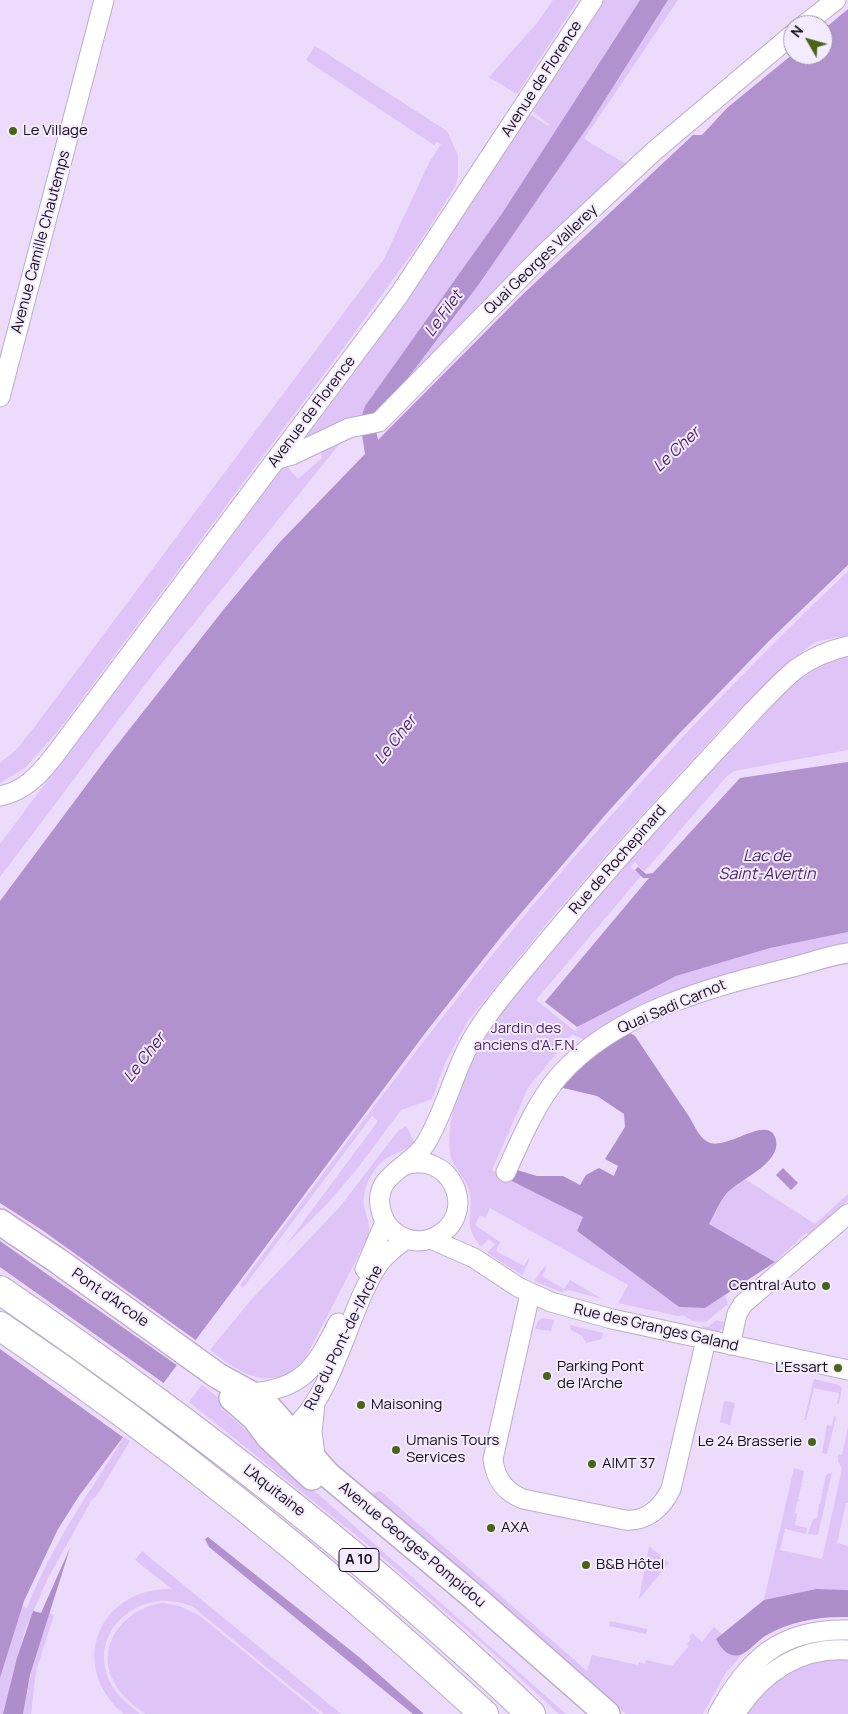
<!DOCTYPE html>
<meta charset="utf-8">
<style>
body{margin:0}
#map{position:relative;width:848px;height:1714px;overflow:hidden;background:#ecdbfb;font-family:Manrope,sans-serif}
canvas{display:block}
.north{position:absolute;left:783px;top:15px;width:50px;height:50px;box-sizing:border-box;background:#f5ebff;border:1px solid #9b93a3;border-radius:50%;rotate:308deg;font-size:14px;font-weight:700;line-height:20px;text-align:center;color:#140e19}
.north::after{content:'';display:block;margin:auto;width:18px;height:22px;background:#476417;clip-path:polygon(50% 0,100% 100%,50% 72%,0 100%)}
</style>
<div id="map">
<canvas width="848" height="1714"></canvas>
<div class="north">N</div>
</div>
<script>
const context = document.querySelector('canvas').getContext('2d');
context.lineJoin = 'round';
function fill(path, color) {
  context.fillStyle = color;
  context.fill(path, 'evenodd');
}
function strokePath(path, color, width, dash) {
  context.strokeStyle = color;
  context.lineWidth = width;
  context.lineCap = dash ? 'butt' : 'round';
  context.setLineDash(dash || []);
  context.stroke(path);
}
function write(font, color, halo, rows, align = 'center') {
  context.font = font + ' Manrope,sans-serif';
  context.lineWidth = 4;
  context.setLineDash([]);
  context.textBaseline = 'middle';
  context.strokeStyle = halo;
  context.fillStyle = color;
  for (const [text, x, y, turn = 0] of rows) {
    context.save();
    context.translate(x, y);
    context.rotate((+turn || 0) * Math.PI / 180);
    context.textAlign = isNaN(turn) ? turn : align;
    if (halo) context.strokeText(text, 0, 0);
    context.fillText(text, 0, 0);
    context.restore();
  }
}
fill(new Path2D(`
 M553,0H578L517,94L489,77L537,23Z
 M604,0H640L501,215L365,406L360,421L302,439L412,291L530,114L548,126L550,125L532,111Z
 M668,0H678L584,139L629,166L383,411L479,284L589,125Z
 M315,46L447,131L458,155V177L455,187L420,242L342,350L58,731L25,768L0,783V763L16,750L36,725L384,259L429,163L441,144L437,142L434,145L306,60Z
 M342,441L157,669L0,877V844L280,469L286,465L298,479L322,458L320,449Z
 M848,571V635L815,642L786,664L717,733L628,830L552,917L467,1022L445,1063L432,1099L401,1110L357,1169L326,1205L286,1245L378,1121L372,1116L243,1288L240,1285C336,1157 431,1027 534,904C633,787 737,676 848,571Z
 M848,654V750L734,771L727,776L644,872L635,862L630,867L641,876L536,1000L575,1031L584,1022L676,976L770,948L848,932V943L758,965L696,986L586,1041L572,1034L528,1088L492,1170L583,1217L577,1231L679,1307L705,1308L725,1295L728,1304L706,1322L693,1321L683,1315L678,1316L618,1303L628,1285L490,1208L485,1218L480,1215L475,1225L500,1242L496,1251L524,1266L529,1257L528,1263L522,1275L487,1253L495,1244L489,1239L481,1247C460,1221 476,1216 469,1190C465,1176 452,1167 450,1153C445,1117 467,1060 488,1031C498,1016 510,1003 521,989L519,987L561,936L735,742L737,744C772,708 798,669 848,654Z
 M406,1126L415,1143C406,1150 397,1152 387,1158C373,1167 362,1188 364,1206C366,1217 372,1225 368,1237L305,1359C273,1395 241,1374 210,1350L250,1301L339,1208L398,1131Z
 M745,1179L815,1224L848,1194V1201L809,1235L806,1233L775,1262L709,1224L726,1193Z
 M545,1266L547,1267L542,1276L564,1289L570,1280L602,1299L569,1290L561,1292L534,1281Z
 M543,1318L554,1320L551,1331L535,1329L538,1321Z
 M716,1320L728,1323L727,1326L716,1333L702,1330L703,1326L708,1327Z
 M570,1325L603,1333L602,1339L586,1343L582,1336L571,1330Z
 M814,1379L839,1385L842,1389L839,1403L837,1404L839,1393L814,1388L806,1420H804Z
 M202,1385L223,1401L220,1407L566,1714H559L492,1652L362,1540L189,1402Z
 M724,1401L735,1403L730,1425L720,1422Z
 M834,1415L836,1417L827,1454L822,1453L827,1425L832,1426Z
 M848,1427V1503H846L837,1543L848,1546V1590L816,1589L764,1600L794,1468L804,1471L801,1485L803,1487L801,1486L798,1499L800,1501H797L795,1513L797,1514L795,1525L807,1528L806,1534L785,1529L780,1550L822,1559L842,1469L838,1461V1454L842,1455Z
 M124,1437L130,1441L97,1495L91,1501L48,1578L25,1630L3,1714H0V1678L22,1606L27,1608C51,1546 89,1493 124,1437Z
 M832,1472L818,1535L808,1534L813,1519L817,1518L819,1505H817L820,1504L823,1491L821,1490H823L826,1475Z
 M380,1491L587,1671L592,1655L638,1665L639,1662L645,1664L646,1660L672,1666L689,1646L687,1644L691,1639L689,1637L692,1633L702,1642L714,1627L722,1634L716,1640L734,1655L742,1654L725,1674L703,1714H626L484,1589L371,1494Z
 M649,1546L669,1563L639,1599Z
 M142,1551L341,1714H324L193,1607C143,1583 84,1631 111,1684C118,1697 129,1705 140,1714H124C67,1667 98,1587 172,1589L135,1560Z
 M163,1603L180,1606L200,1616L320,1714H145C132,1704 120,1695 113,1680C95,1643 127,1607 163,1603Z
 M49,1613L54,1615L36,1671L31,1714H23L31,1673Z
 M610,1621L647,1629L646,1634L609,1626Z
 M848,1655V1714H742L761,1690L805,1661Z`), '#dfc4f7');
fill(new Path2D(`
 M627,1031L635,1036L690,1118C695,1127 699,1137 708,1142C727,1152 769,1112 776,1140C781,1164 738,1180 726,1194C719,1203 714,1215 709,1224L775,1262L705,1308L679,1307L577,1231L583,1217L512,1181L517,1170L537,1176H563L580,1185L586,1175L599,1168L614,1176L618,1166L605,1159L625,1127L624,1114L597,1096L559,1087L592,1056Z
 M70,1548L30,1675L23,1714H3L17,1658L33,1611L41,1613Z
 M816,1589L848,1590V1617C820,1616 790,1621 765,1636C757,1641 749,1652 740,1655C728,1658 721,1648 716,1639L764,1600Z`), '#ad8dca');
fill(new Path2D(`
 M640,0H668L589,125L479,284L383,411L376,430L378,440L521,296L693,135H702L727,108L793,54L823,55V30L848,9V565L770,640L674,739L606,814L504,933L426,1032L79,1496L58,1529L24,1601L0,1678V901L106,759L224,609L279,543L365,454L360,421L365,406L501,215Z
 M848,762V932L770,948L676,976L577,1027L545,1002L649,878H643L635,870L638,867L646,874L653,873L740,778Z
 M783,1168L798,1183L791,1190L776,1175Z
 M208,1537L359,1657L424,1714H413L209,1547L205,1539Z`), '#b191ce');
fill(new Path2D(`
 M0,1203L42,1230L197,1341L178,1366L0,1241Z
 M0,1267L165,1384L124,1438L0,1349Z`), '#ecdbfb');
const minor = new Path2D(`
 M804,25L836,0
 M0,397L104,0
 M277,459L292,455L349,428L379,422L543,255L653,152L793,34
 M0,796C25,791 39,775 54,756L399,295L593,0
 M402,1166C451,1147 481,1215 435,1237C414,1247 389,1236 382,1214C369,1175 410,1169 426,1143C448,1106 455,1064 479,1028C497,1000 520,975 541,949C589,891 639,834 691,778C711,756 732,734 752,712C766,698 780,682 796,669C811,658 830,650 848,646
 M506,1172C521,1139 536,1103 559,1076C615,1012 711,987 789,968C809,963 828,956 848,953
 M431,1239L474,1258L518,1287L551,1302L612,1319L848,1370
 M365,1269L385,1222
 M530,1294L493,1459C495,1478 505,1492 523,1499L625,1520C646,1522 662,1508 671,1489L706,1340
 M730,1345L737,1314L743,1304L848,1214
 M249,1393C303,1390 316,1367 338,1323
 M315,1404L312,1432L316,1462
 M277,1432L290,1431C335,1396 347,1312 378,1265C385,1254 396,1247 406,1239
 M718,1714C748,1659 781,1628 848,1630
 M735,1714C761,1674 798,1647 848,1650`);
const major = new Path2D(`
 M0,1222L58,1261L218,1376L249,1393L269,1408L327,1474L475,1598L607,1714
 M232,1398L255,1418L269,1437L312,1477`);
const highway = new Path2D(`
 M0,1290C187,1418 367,1557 531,1714
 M0,1326C171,1442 332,1573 484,1714`);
strokePath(minor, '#bcaccb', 21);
strokePath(major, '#bcaccb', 28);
strokePath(highway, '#bcaccb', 30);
strokePath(minor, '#fff', 19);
strokePath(major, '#fff', 25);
strokePath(highway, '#fff', 28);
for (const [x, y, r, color] of [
 [13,131,5,"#476417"],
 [826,1286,5,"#476417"],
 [838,1368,5,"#476417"],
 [547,1376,5,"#476417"],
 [361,1405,5,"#476417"],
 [812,1442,5,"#476417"],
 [396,1450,5,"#476417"],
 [592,1464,5,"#476417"],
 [491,1528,5,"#476417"],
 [586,1565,5,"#476417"]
]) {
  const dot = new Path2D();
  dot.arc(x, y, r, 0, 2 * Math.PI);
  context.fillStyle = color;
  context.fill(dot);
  strokePath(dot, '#f5ebff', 2);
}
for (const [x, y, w] of [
 [359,1560,40]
]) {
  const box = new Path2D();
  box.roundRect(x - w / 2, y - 11.5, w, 23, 4);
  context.fillStyle = '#f5ebff';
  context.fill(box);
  strokePath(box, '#140e19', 1);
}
write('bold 14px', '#140e19', null, [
 ["A 10",359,1560]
]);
write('15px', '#140e19', '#f5ebff', [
 ["Avenue de Florence",542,79,-57],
 ["Avenue Camille Chautemps",41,242,-75],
 ["Quai Georges Vallerey",541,260,-44],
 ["Avenue de Florence",312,412,-53],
 ["Rue de Rochepinard",618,860,-49],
 ["Quai Sadi Carnot",672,1007,-23],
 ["Pont d'Arcole",110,1298,35],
 ["Rue des Granges Galand",656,1328,13],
 ["Rue du Pont-de-l'Arche",344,1338,-64],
 ["L'Aquitaine",274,1491,38],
 ["Avenue Georges Pompidou",412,1545,40]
]);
write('15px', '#140e19', '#f5ebff', [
 ["Le Village",23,131],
 ["Central Auto",816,1286,"right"],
 ["Parking Pont",557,1367],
 ["de l'Arche",557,1384],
 ["L'Essart",828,1368,"right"],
 ["Maisoning",371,1405],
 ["Umanis Tours",406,1441],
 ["Services",406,1458],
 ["Le 24 Brasserie",802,1442,"right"],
 ["AIMT 37",602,1464],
 ["AXA",501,1528],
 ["B&B Hôtel",596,1565]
], 'left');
write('15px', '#50266e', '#f5ebff', [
 ["Jardin des",526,1029],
 ["anciens d'A.F.N.",526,1046]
]);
write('italic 16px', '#4a1f67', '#f5ebff', [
 ["Le Filet",444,314,-54],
 ["Le Cher",677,450,-43],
 ["Le Cher",396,740,-52],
 ["Lac de",767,857],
 ["Saint-Avertin",767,875],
 ["Le Cher",145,1058,-52]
]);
</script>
